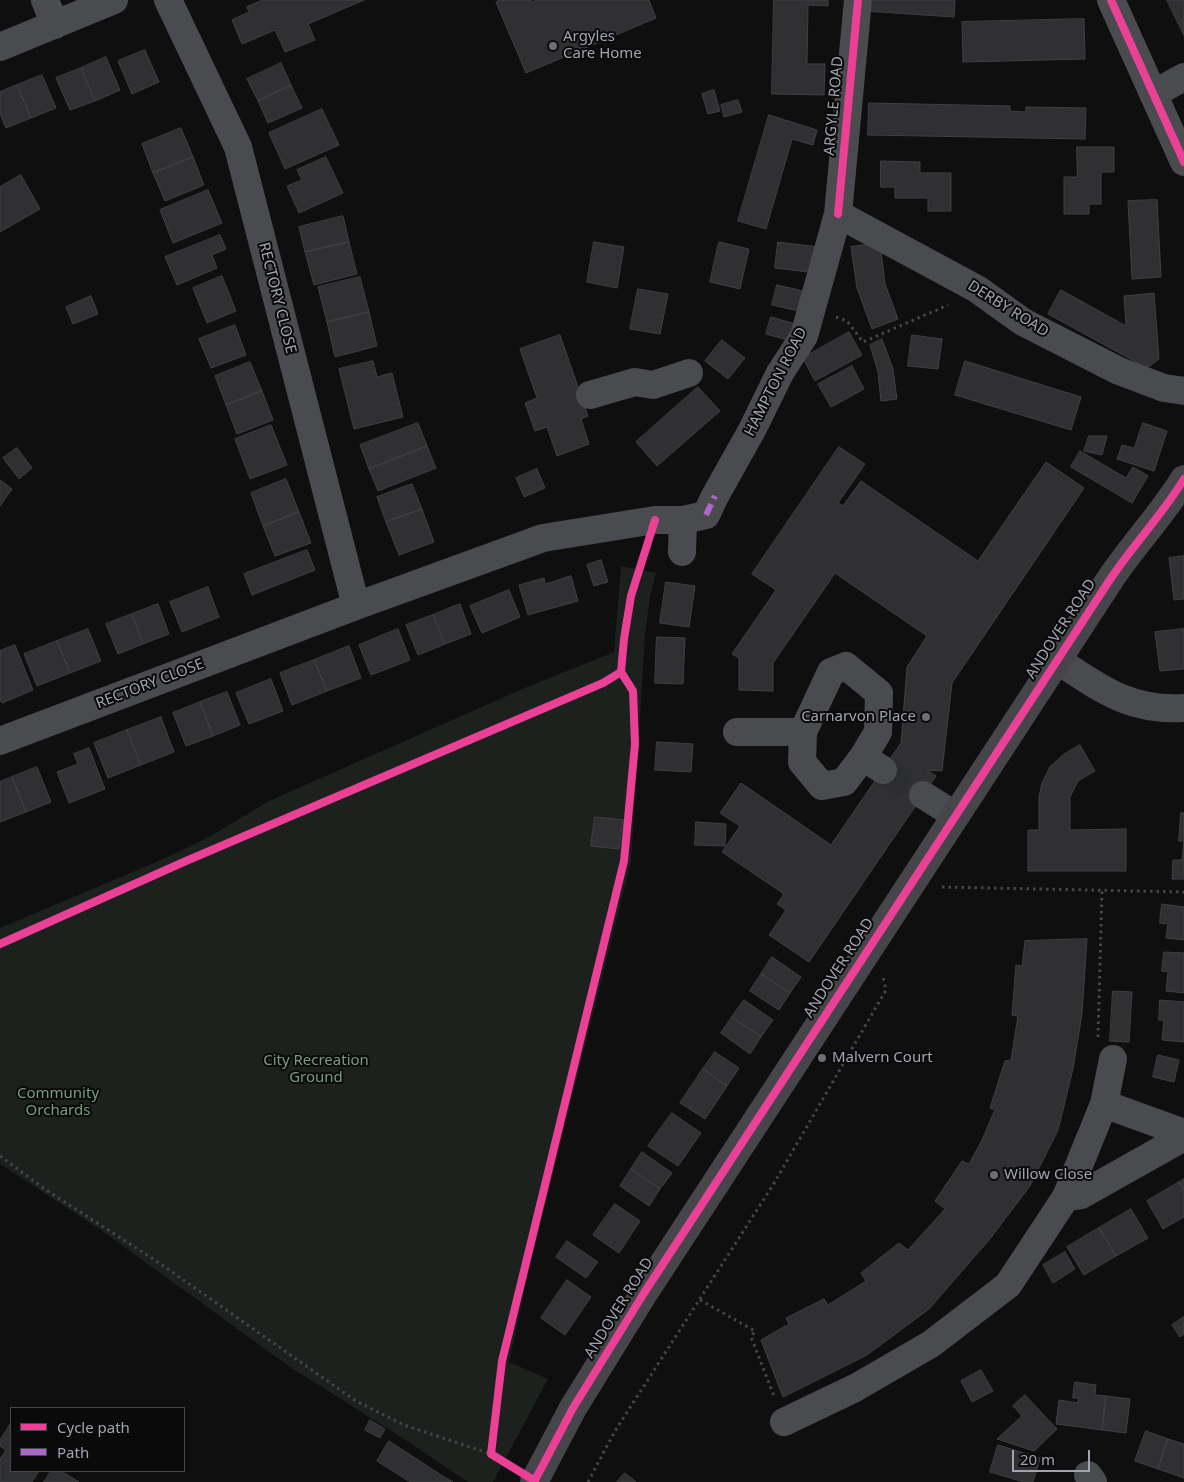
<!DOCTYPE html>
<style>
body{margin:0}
#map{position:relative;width:1184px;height:1482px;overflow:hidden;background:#0f0f10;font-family:"Noto Sans",sans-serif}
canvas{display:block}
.legend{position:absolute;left:10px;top:1407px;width:175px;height:65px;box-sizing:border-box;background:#0a0a0b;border:1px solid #46484d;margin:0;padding:6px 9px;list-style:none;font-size:15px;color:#a1a4b0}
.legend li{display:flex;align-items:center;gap:10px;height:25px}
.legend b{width:25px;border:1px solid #46484d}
.scale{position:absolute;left:1012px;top:1450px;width:78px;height:22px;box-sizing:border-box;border:2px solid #a1a4b0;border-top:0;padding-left:6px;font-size:15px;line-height:18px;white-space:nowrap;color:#a1a4b0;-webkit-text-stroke:4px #0a0a0b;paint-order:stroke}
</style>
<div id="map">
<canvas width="1184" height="1482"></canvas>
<ul class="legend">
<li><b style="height:6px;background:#ea4096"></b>Cycle path</li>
<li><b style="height:6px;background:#ac68c9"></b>Path</li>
</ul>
<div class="scale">20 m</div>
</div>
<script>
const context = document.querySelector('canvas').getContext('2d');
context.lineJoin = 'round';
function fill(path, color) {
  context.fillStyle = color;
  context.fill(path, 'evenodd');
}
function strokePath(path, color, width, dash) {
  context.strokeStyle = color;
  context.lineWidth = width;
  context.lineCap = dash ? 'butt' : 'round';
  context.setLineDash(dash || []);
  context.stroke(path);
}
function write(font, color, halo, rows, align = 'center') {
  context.font = font + ' "Noto Sans",sans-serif';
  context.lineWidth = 4;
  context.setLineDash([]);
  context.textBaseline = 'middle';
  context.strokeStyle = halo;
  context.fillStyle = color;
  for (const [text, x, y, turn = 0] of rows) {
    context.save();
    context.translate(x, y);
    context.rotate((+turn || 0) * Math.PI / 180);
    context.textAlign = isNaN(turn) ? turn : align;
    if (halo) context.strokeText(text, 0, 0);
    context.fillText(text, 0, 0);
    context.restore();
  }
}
fill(new Path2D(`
 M621,566L656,573L650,597L645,634L631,862L528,1274L509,1362L548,1379L493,1482H468L404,1439L287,1365L101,1230L0,1164V928L161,860L209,837L269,801L520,690L614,652Z`), '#1c211d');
const building = new Path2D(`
 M263,0H364L308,24L315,40L285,52L275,30L242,44L232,20L249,12L247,7Z
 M502,0H531L532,2L537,0H649L656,18L526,73L496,2Z
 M774,0H828V6L808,5L807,64H825L824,95L772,94Z
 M866,0H955L954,17L865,11Z
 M1167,0H1184V35Z
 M1084,19L1085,59L963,62L962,22Z
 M145,50L159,82L132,94L118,61Z
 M106,57L120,90L95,101L81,68Z
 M281,63L291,85L258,101L247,79Z
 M81,68L95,101L70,110L56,78Z
 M42,75L56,108L31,118L17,85Z
 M17,85L31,118L6,128L0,114V92Z
 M291,85L302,108L268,123L258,101Z
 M714,90L720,111L708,114L702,94Z
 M738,100L742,112L724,117L721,105Z
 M869,103L1010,106V111L1026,112V107L1086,108L1085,139L868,135Z
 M322,109L339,145L285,169L269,133Z
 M769,115L817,130L813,145L792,139L766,229L738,221Z
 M181,128L193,157L153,173L142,144Z
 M1077,147H1114V172H1101V204H1089V214H1064V177H1077Z
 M193,157L204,185L165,201L153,173Z
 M326,157L343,193L299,213L287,186L302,180L297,170Z
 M881,161L920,162V173H951V211H928V198H895V187H881Z
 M21,175L40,209L0,232V187Z
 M208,190L222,223L173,243L160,210Z
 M1157,200L1161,277L1132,279L1128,201Z
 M343,216L349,242L305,252L299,227Z
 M220,235L226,249L212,255L217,268L177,285L165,257Z
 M349,242L357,274L314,285L305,252Z
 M594,242L624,247L617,288L587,282Z
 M719,242L749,249L740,289L710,282Z
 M778,242L819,247L816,273L775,268Z
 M880,243L885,284L898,319L872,329L857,288L851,247Z
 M222,276L236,311L207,323L193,288Z
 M360,277L369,312L327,322L318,287Z
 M777,285L808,292L803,312L772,305Z
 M638,289L668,294L660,334L630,329Z
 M1061,290L1126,326L1124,296L1154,293L1159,359L1150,366L1145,367L1048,314Z
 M91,296L98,314L73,324L66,307Z
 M369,312L377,346L335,357L327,322Z
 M771,317L799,325L794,342L766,334Z
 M235,325L246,355L211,368L199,339Z
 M849,332L862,355L815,381L803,358Z
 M560,335L588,416L581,419L589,444L557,456L547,427L535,431L525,403L537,398L520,349Z
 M912,335L942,339L938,369L908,366Z
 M882,339L893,369L897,399L881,401L878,372L870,345Z
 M722,340L745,358L728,379L705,361Z
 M373,361L377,377L392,373L403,417L354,429L339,369Z
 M965,361L1081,397L1071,430L955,395Z
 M250,362L262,391L226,405L215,376Z
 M852,366L864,389L831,407L818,384Z
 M698,387L720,411L657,466L636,442Z
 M262,391L273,420L237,434L226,405Z
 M418,423L427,446L369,469L360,445Z
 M1143,423L1167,431L1154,471L1117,459L1122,445L1134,448Z
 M271,425L287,465L250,479L235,439Z
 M1089,436H1107L1102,455L1084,451Z
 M427,446L436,468L378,491L369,469Z
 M839,447L865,464L838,503L843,506L861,481L978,561L1046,462L1084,488L952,683L942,771L927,770L936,776L809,962L769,935L786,910L777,904L784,894L722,852L740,826L720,813L741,783L831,845L901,743L907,667L927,636L835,573L773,663V691L739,690V658L732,654L776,590L752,574Z
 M17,448L32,468L19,479L3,458Z
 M1080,451L1126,478L1133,467L1148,476L1132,503L1071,467Z
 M537,469L545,488L524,497L516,478Z
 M286,479L299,512L263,526L251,493Z
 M0,480L12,489L0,506Z
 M412,484L422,509L386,522L377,497Z
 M422,509L434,542L399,555L386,522Z
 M299,512L311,543L275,556L263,526Z
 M307,550L315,570L252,595L244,574Z
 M1184,556V599L1174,600L1169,558Z
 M601,560L608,582L594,586L587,565Z
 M571,576L578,601L528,615L519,585L544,578L545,584Z
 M666,582L695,586L689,627L660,623Z
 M208,587L219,617L182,632L170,602Z
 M509,590L520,617L482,633L470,606Z
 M158,604L169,634L143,644L132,614Z
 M460,604L471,634L445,644L433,615Z
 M132,614L143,644L118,654L106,624Z
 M433,615L445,644L418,655L406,625Z
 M88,629L101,661L70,673L57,641Z
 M398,629L410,660L371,675L359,645Z
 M1184,629V669L1160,671L1155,632Z
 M657,637L685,638L683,684L655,683Z
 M57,641L70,673L37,686L24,654Z
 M15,645L33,690L2,703L0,699V651Z
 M349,646L361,678L327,691L314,660Z
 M314,660L327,691L292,705L280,673Z
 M271,679L283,711L249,724L236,693Z
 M227,692L240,725L213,736L200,702Z
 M200,702L213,736L186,746L173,713Z
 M161,717L174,752L141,765L127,730Z
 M127,730L141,765L108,778L94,743Z
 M657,742L693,744L691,772L655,770Z
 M1080,745L1095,771L1078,781L1070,797V830L1126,829V871H1028V830H1039V797L1042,783L1050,767L1063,755Z
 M89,748L105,789L69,803L57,772L78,764L74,754Z
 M37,767L51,802L26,812L12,777Z
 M12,777L26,812L0,822V782Z
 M1181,813H1184V879H1172L1173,860H1182L1184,841H1179Z
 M595,817L623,820L619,849L591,846Z
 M696,822L726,824L725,846L695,845Z
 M1162,904L1184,907V940L1166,938L1168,924L1160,923Z
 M1087,939L1082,1014L1073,1069L1058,1130L1030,1186L989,1240L929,1309L867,1355L783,1397L761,1340L789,1324L786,1318L824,1299L828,1305L866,1281L861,1273L899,1243L908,1250L945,1209L935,1201L962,1161L969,1164L981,1142L995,1110L990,1108L1005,1061L1011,1060L1018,1016L1012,1015L1016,965L1022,966L1025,941Z
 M1164,952L1184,953V993L1166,991L1168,972L1162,971Z
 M772,957L801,977L790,993L761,974Z
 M761,974L790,993L779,1010L750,991Z
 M1113,991L1132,992L1129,1042L1110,1041Z
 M744,1000L773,1020L761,1037L732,1017Z
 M1160,1000L1184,1002V1042L1162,1040L1164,1020H1159Z
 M732,1017L761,1037L750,1054L721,1033Z
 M715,1052L739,1068L727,1086L703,1069Z
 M1158,1055L1179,1060L1174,1082L1153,1077Z
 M703,1069L727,1086L705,1119L680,1103Z
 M672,1113L701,1133L678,1166L648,1146Z
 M642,1152L672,1173L660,1189L631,1169Z
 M631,1169L660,1189L649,1206L620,1186Z
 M1184,1179V1191L1179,1182Z
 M1179,1182L1184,1191V1217L1163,1229L1147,1201Z
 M615,1204L640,1221L619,1253L593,1235Z
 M1131,1209L1148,1238L1116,1256L1099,1228Z
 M1099,1228L1116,1256L1084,1275L1067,1247Z
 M567,1241L598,1262L586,1278L556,1257Z
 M1065,1252L1075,1269L1053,1283L1043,1265Z
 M567,1280L591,1297L565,1335L541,1318Z
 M1184,1317V1334L1180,1337L1172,1325Z
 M981,1370L993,1391L972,1402L961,1381Z
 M1075,1382L1096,1385L1095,1395L1106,1396L1102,1430L1056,1424L1059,1400L1078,1403V1398H1073Z
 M1025,1395L1057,1429L1034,1451L997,1439L1022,1416L1013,1406Z
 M1106,1396L1130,1399L1126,1433L1102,1430Z
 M370,1420L385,1429L380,1438L365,1430Z
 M11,1423V1471H39L32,1482H0V1459L6,1450L0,1446V1440Z
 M1146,1431L1168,1439L1158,1469L1135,1461Z
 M1168,1439L1184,1444V1478L1158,1469Z
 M389,1441L441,1475L453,1482H410L377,1461Z
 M998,1445L1040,1458L1033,1482H1024L990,1472Z
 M51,1471H61L79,1482H44Z
 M625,1473L636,1482H617Z`);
fill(building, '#303032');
strokePath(building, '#3f4043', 1);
strokePath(new Path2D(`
 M883,770L923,795`), '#2c2d30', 28, [28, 14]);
strokePath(new Path2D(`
 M836,317L847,321L863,342L948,305
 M942,887L1184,892
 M1098,1037L1102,890
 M0,1156L46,1190L155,1260L356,1401L404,1425L491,1454
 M700,1300L755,1331L751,1337L774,1396
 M588,1482L615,1431L773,1185L886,990L883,977`), '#45464a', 3, [2.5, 4]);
strokePath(new Path2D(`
 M45,0L55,25
 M168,0L238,147L356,606
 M1111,0L1184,162
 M0,47L114,0
 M1153,94L1184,77
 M838,214L977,289L1023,322L1119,371L1164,388L1184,391
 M590,395L635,382L653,385L689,373
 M682,552L683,520
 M1057,660C1101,689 1129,711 1184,708
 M737,732H803
 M0,741L356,606L543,538L655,520H683L706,515L715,496L752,430L780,373L804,336L838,214L858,0
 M863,757L878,732L879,693L846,666L831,672L803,732L802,762L822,786L844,782L863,757L883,770
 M923,795L955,815
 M1104,1104L1113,1059
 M1066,1197L1081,1195L1177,1141L1184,1133
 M784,1422L855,1388L931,1344L1008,1285L1066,1197L1104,1104L1184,1133
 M1088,1475L1093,1482`), '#4a4b4e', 28);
strokePath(new Path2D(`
 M534,1482L573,1408L644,1293L1109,581C1132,546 1162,515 1184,479`), '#46464a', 28);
strokePath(new Path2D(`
 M706,515L715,496`), '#ac68c9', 6, [12, 6]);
strokePath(new Path2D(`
 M1111,0L1184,162
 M838,214L858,0
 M0,944L186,861L603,683L621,672
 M535,1481L491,1454L502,1361L624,861L635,744L633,691L621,672L624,639L631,596L655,520
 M534,1482L573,1408L644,1293L1109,581C1132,546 1162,515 1184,479`), '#ea4096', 8);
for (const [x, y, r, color] of [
 [553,46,5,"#6e7078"],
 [926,717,5,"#6e7078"],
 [822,1058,5,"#6e7078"],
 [994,1175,5,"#6e7078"]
]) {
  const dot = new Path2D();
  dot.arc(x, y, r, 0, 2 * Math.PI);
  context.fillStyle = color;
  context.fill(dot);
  strokePath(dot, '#0a0a0b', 2);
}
write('15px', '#a1a4b0', '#0a0a0b', [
 ["Argyles",563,37],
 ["Care Home",563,54],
 ["Carnarvon Place",916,717,"right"],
 ["Malvern Court",832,1058],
 ["Willow Close",1004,1175]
], 'left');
write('15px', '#a1a4b0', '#0a0a0b', [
 ["ARGYLE ROAD",834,106,-85],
 ["RECTORY CLOSE",277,298,76],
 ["DERBY ROAD",1008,309,32],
 ["HAMPTON ROAD",776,382,-63],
 ["ANDOVER ROAD",1061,629,-57],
 ["RECTORY CLOSE",150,684,-21],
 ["ANDOVER ROAD",839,968,-57],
 ["ANDOVER ROAD",619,1308,-58]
]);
write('15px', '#789b7f', '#0a0a0b', [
 ["City Recreation",316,1061],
 ["Ground",316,1078],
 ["Community",58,1094],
 ["Orchards",58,1111]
]);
</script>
